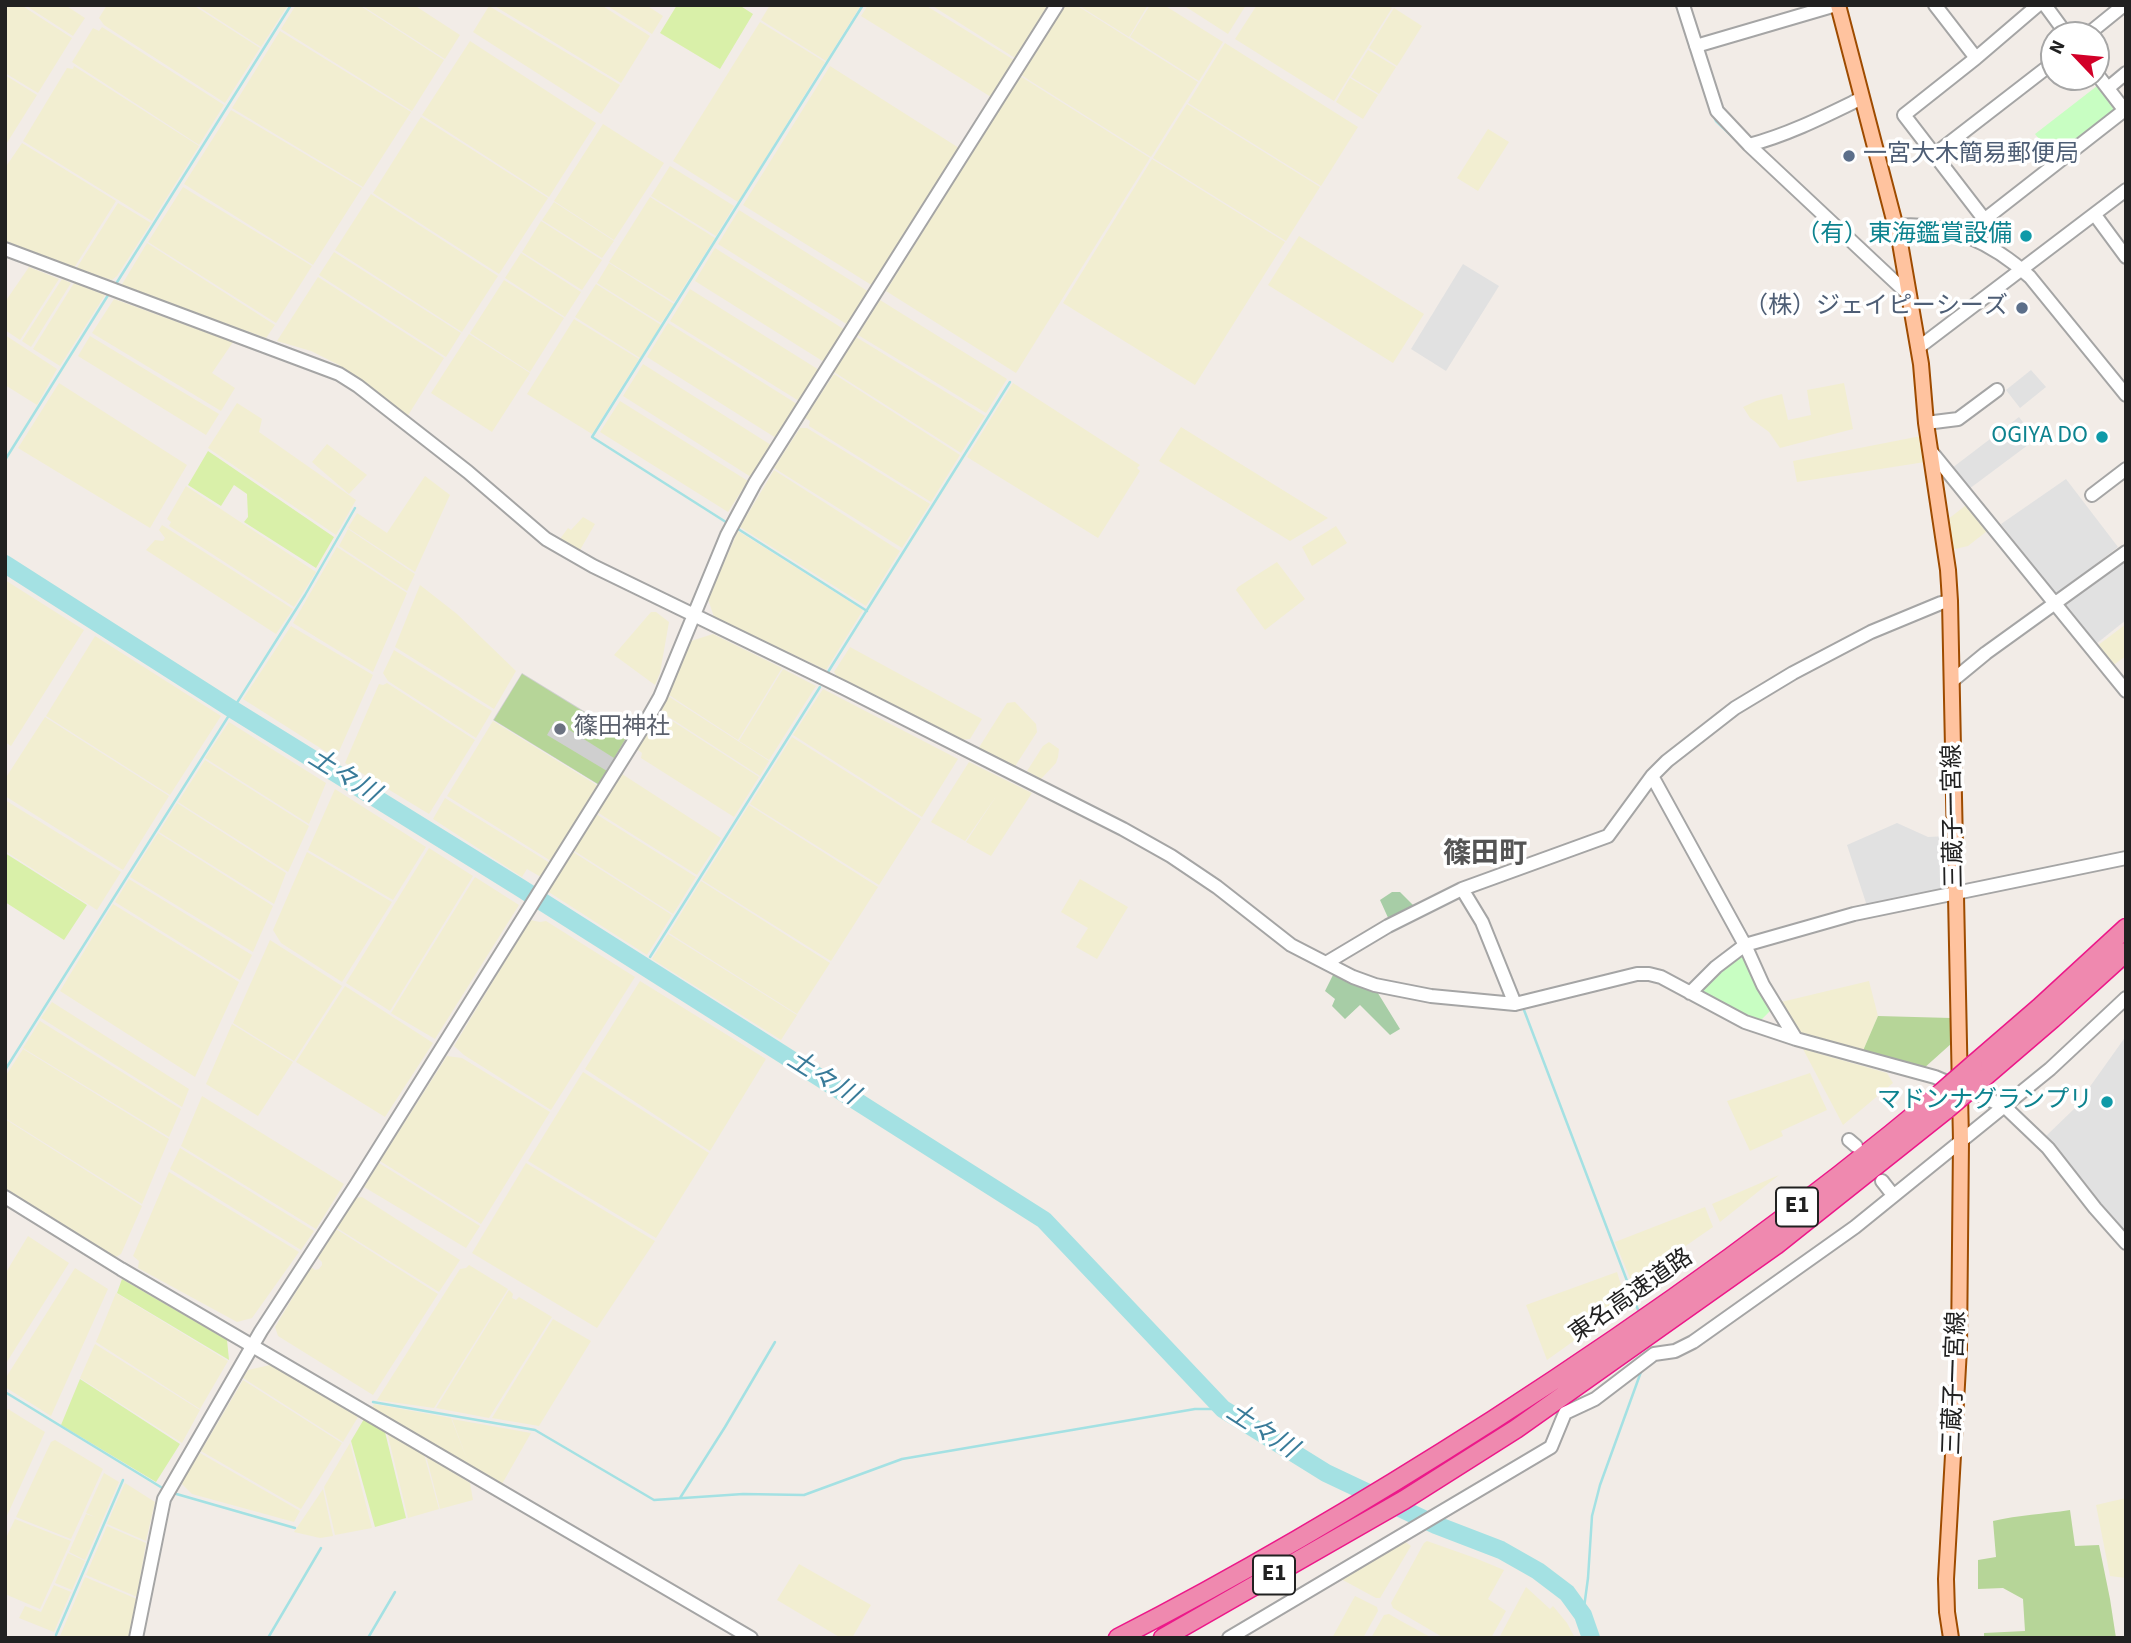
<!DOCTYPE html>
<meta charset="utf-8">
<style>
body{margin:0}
#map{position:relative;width:2131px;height:1643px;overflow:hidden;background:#f2ece7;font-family:"Source Sans 3",sans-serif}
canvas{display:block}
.frame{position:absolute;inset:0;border:7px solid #212121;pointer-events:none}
.north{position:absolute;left:2040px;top:21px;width:70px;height:70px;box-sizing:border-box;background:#fff;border:2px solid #a6a6a6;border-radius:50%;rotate:296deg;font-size:19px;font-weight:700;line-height:28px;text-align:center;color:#212121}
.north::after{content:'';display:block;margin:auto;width:24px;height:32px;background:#d20028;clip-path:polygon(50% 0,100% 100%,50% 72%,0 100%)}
</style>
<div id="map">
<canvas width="2131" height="1643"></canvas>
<div class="frame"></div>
<div class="north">N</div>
</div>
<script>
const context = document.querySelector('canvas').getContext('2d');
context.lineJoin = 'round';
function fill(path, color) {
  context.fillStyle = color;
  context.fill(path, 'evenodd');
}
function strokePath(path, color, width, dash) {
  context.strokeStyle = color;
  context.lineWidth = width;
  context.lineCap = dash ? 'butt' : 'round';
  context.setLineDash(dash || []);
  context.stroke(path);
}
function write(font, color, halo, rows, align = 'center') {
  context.font = font + ' "Source Sans 3","Noto Sans JP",sans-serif';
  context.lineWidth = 7;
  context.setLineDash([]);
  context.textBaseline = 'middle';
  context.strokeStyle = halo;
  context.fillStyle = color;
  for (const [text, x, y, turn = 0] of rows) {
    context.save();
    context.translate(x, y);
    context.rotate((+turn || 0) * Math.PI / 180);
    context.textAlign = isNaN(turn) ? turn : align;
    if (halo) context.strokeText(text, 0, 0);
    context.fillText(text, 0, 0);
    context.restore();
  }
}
fill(new Path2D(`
 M522,673L628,738L599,785L493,720Z`), '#cfcfcf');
fill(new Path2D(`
 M5,5H21L72,38L38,93L5,73Z
 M25,5H65L85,18L73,36Z
 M107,5H193L260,48L225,103L104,25L99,18Z
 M196,5H288L261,47Z
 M296,5H359L444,60L412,111L281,29Z
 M361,5H414L460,35L445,59Z
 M493,5H601L650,36L621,83Z
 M606,5H646L663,16L652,34Z
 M770,5H861L826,61L761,20Z
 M868,5H925L1014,60L991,97L861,16Z
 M931,5H1048L1015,58Z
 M1064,5H1076L1198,82L1151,157L1021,75Z
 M1078,5H1148L1129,37Z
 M1150,5H1164L1223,42L1199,81L1130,37Z
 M1183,5H1246L1228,34Z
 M1257,5H1389L1392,8L1334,101L1235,39Z
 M489,6L620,85L601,114L473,32Z
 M1394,8L1422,26L1397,66L1369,48Z
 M760,22L825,62L738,202L673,161Z
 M102,27L224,105L199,145L72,62L93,28L99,31Z
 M280,31L411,112L363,187L232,108Z
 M470,41L596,123L549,197L422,115Z
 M1225,43L1358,127L1321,186L1188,103Z
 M1368,50L1396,67L1379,94L1351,77Z
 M74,66L199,146L152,221L23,141L67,68L73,69Z
 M830,66L959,148L873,286L743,205Z
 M5,75L37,95L5,146Z
 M1020,76L1150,158L1016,373L886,291Z
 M1350,78L1378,95L1363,119L1336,102Z
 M1187,104L1320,187L1286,241L1153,158Z
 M231,110L362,188L313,265L184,184Z
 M421,117L548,198L499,274L373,193Z
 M603,124L664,163L614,240L554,201Z
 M1488,129L1509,142L1478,191L1457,178Z
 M22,143L116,201L74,268L5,243V168Z
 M1152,159L1285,242L1195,385L1063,303Z
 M670,166L734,206L716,236L651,196Z
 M183,187L312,266L276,323L148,242Z
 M371,194L498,276L462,332L335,250Z
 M650,197L715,238L674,302L609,262Z
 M554,202L614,241L602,258L542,220Z
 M118,203L151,223L117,276L112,280L76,269Z
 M739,210L869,292L848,325L718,244Z
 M541,221L602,260L582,290L522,252Z
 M1299,236L1424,314L1393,363L1268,285Z
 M147,243L275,325L266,338L121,286Z
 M715,248L845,330L824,362L695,281Z
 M334,252L461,333L446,357L319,275Z
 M521,253L581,292L565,317L505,278Z
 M609,263L674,304L661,323L597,283Z
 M29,267L59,279L20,340L5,330V302Z
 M318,277L444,358L407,417L339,365L311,351L277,341Z
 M62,279L71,283L31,347L22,341Z
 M504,280L564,318L530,372L470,333Z
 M74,283L105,295L60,366L33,349Z
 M596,284L661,325L640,358L575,317Z
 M690,289L819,370L799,401L670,321Z
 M114,299L233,342L212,373L235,388L221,411L92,333Z
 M880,300L1007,379L986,413L858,335Z
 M574,319L639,359L592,434L527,394Z
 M668,323L797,404L776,438L647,357Z
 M469,334L530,373L492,432L431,393Z
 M5,335L57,369L37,405L5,385Z
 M90,336L219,414L206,435L78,356Z
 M856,337L985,416L961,453L834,372Z
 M643,364L771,445L751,477L623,396Z
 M834,374L960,455L931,502L809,426L810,421L805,418Z
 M59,383L187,465L150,528L18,448Z
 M1013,383L1140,465L1137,468L1140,471L1098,538L967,457Z
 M1844,383L1853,429L1780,448L1769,432L1750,418L1743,407L1756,401L1782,394L1788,420L1811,415L1807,390Z
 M620,401L748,481L728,512L600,432Z
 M237,403L262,419L259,432L356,500L336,535L208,448Z
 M1181,427L1328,518L1290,541L1159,461Z
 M800,428H807L930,504L902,548L774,468Z
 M1921,436L1925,462L1797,482L1793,461Z
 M327,444L367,475L349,494L312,462Z
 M774,470L900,551L866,606L740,527Z
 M425,476L450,495L415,572L348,528L357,513L387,533Z
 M186,486L316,572L294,607L169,526L171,522L167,519Z
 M1970,502L1991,528L1968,546L1951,550L1947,520Z
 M583,517L595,524L580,550L560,539L568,528L571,530Z
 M162,525L293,609L276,634L146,550L155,540L163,541L165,538L159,530Z
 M1336,526L1347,543L1312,566L1302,547Z
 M348,529L415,574L407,591L339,546Z
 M738,531L863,610L826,670L714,617L708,599Z
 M337,547L407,593L373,672L293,623Z
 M1277,562L1305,599L1265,630L1236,590L1238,587Z
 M5,580L84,630L11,746L5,742Z
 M420,585L457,614L516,671L494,709L395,647Z
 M651,612H656L669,622L660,673L655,685L614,655Z
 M2126,624V656L2112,666L2097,646Z
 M291,626L373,675L336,758L243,699Z
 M713,634L782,668L738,740L669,695L688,642Z
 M95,636L221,716L170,795L46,716Z
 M850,647L982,719L970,739L961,740L838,678L834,672Z
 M394,650L492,711L476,738L388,681L383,673Z
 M783,669L816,686L769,760L739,741Z
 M387,683L475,740L429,814L345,763L379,684L383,685Z
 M823,689L958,759L922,817L793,735Z
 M668,696L769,761L760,776L661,712Z
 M1015,702L1036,724L1037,732L1014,768L978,749L1007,703Z
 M660,713L759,777L734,817L641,758L642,753L637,749Z
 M45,717L169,796L123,870L5,796V779Z
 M493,721L598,786L551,861L447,796Z
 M229,722L326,783L309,824L205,758Z
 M792,737L921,819L879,885L750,804Z
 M1049,742L1059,749L1058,757L1056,763L1041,779L1027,771L1043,746Z
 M205,760L309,826L288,872L178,802Z
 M969,762L1032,793L991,856L966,842L997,795L965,841L931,822Z
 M622,774L721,838L697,875L597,812Z
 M335,789L426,847L393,900L308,850Z
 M445,798L550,863L541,877L527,869L522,877L433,819Z
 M5,800L121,872L97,910L5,851Z
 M177,803L286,873L274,904L159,832Z
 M749,805L878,887L831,961L702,880Z
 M596,814L696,877L673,914L573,850Z
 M158,833L273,906L253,952L130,877Z
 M429,848L473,876L390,1011L346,983Z
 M307,852L392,902L342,982L281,943L273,930Z
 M573,852L672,915L647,955L547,891Z
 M475,877L519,905L435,1039L391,1013Z
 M129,879L252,955L240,980L115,902Z
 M1080,879L1128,907L1097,959L1076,947L1088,928L1061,912Z
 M701,881L830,963L797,1014L669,933Z
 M113,904L239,982L195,1077L60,991Z
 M530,920L540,922L546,921L635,977L551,1110L464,1055L454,1046Z
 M668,934L797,1015L781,1040L652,959Z
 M270,940L342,986L294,1061L233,1023Z
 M640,981L766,1059L710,1151L585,1069Z
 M1869,981L1878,1016L1862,1053L1794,1033L1777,1003Z
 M345,986L433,1043L385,1117L296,1062Z
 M52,1002L189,1089L182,1107L41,1018Z
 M40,1021L181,1109L169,1137L23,1048Z
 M232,1024L293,1062L258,1116L206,1084Z
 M23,1049L169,1139L142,1204L5,1118V1077Z
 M1803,1049L1887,1073L1893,1083L1843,1125Z
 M447,1056L462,1058L550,1112L481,1224L380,1161Z
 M583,1072L709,1153L656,1238L528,1161Z
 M1810,1073L1827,1110L1781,1131L1783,1136L1750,1151L1727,1101Z
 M202,1096L344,1184L316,1229L181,1146Z
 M5,1119L142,1206L121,1254L116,1257L5,1188Z
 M180,1148L314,1231L301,1250L170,1169Z
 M379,1163L480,1226L466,1248L364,1187Z
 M526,1163L655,1241L597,1328L472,1253Z
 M169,1172L299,1252L252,1318L237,1322L138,1268L139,1261L133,1256Z
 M1779,1175L1720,1222L1712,1204Z
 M362,1197L460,1260L439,1292L337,1228L355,1198Z
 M1705,1207L1713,1227L1632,1283L1615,1242Z
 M336,1229L438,1294L373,1395L278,1336L275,1327L311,1267L315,1270L319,1269L322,1265V1262L318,1258Z
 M28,1236L69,1263L5,1365V1274Z
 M469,1265L508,1289L434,1408L377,1400L460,1269L466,1268Z
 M75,1268L108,1289L51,1416L5,1387V1379Z
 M1617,1272L1623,1291L1620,1308L1547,1360L1526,1305Z
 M509,1290L513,1294L512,1298L516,1300L519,1297L552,1317L489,1418L436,1408Z
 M116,1293L228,1361L200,1409L96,1342Z
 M553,1319L591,1341L539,1426L492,1418Z
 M95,1344L200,1410L182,1443L80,1378Z
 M270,1365L358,1417L343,1442L243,1378L248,1370Z
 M243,1380L342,1443L301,1509L201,1451Z
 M374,1404L451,1418L468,1462L452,1419L531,1433L502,1484L372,1409Z
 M8,1409L45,1432L5,1520V1414Z
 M387,1432L424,1454L439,1509L408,1518Z
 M55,1440L103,1469L71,1539L16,1517L51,1442Z
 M350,1443L372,1528L335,1535L324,1487Z
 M200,1453L300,1511L294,1522L192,1494L181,1483Z
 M426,1456L470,1483L473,1500L440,1509Z
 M104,1473L119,1482L85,1560L69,1552L86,1514L95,1517L86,1513Z
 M125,1483L155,1502L146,1541L107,1524Z
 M323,1489L333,1536L320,1538L294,1532Z
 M2126,1498V1578L2110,1576L2096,1505Z
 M15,1519L71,1541L40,1609L5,1594V1540Z
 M107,1526L146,1543L137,1597L86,1575Z
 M1403,1540L1411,1546L1380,1598H1376L1341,1579Z
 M1427,1541L1475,1558L1504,1570L1488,1599L1506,1611L1491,1638H1444L1393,1608L1391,1603L1424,1543Z
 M68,1553L85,1561L72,1590L55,1583Z
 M799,1564L871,1605L852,1638H841L777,1600Z
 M85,1577L137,1599L130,1638H63L60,1636Z
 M54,1585L71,1592L54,1632L19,1618L25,1606L41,1612Z
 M1526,1587L1550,1609L1553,1606L1567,1623L1575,1638H1499Z
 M1355,1596L1377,1607L1378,1611L1363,1638H1332Z
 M1389,1614L1401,1621L1432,1638H1371L1384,1615Z`), '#f2eed1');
fill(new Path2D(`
 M677,5H739L753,14L720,69L660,33Z
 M208,451L334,537L316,568L244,522L248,517L247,494L234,485L221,506L188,485Z
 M5,853L87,905L64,940L5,902Z
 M122,1279L227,1340L229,1360L117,1293Z
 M80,1379L180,1444L156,1482L61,1425Z
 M364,1419L385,1432L406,1518L375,1527L351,1441Z`), '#d9f0a9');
fill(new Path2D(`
 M522,674L626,738L614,758L555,721L547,735L607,771L598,784L494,720Z
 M1878,1016L1951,1018L1952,1043L1923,1069L1862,1053Z
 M2070,1510L2075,1546L2099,1545L2110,1599L2116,1638H1984V1633L2025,1631L2023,1599L2003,1588L1978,1589V1560L1996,1557L1993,1521C2019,1515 2044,1514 2070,1510Z`), '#b6d598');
fill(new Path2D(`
 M1392,892H1400L1416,908L1390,922L1380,900Z
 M1334,973L1376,990L1400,1029L1390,1035L1360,1005L1345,1019L1332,1006L1335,999L1325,991Z`), '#a7cda6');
fill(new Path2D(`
 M2097,86L2115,111L2054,158L2035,134Z
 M1739,956H1744L1772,1009L1759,1022L1745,1017L1701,994L1702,991Z`), '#c8fec2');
fill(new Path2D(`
 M1463,264L1499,286L1446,371L1411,349Z
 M2031,370L2046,387L2020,408L2006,390Z
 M2019,417L2036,439L1969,489L1952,468Z
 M2066,479L2118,547L2056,595L2001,524Z
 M2126,554V620L2096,644L2061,600Z
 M1897,823L1928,837L1949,836V892L1868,909L1847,845Z
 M2126,1036V1235L2094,1198L2046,1136L2074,1109Z`), '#e1e1e1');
strokePath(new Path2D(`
 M1713,115L1716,121L1739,143
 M1784,186L1818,218
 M114,287L291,5
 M5,460L110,292
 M729,524L592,437L863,5
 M735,527L867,611
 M828,672L1010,382
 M650,957L820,687
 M1524,1010L1640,1315
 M5,1070L305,595L355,508
 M5,1392L164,1489
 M373,1402L535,1430L654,1500L743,1494L804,1495L902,1459L1195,1409H1223
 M173,1493L295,1528
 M680,1498L725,1427L775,1342
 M1583,1615L1588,1578L1592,1516L1600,1485L1642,1369
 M56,1635L123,1480
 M268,1638L321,1548
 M368,1638L395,1592`), '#a4e1e3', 2.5);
strokePath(new Path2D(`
 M5,564L232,709L519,887L1044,1220L1223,1409L1326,1473L1436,1525L1501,1550L1538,1571L1567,1593L1583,1615L1591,1638`), '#a4e1e3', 18);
const minor = new Path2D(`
 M1683,5L1717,111L1749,145L1909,295
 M1935,5L1976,58L1904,115L1984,219
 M2045,5L2067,35
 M2087,35L2124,5
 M1696,46L1836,5
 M1976,58L2038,5
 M2096,73L2126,112
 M2108,88L2126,73
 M1749,145C1790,134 1825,116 1862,98
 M1935,154L2054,62
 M2095,215L2126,257
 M1896,226C1947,221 1993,243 2030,277L2126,395
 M1966,234L2126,109
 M5,249L339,374L358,386L468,472L546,539L593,566L844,688L1123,829L1171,856L1217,887L1291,945L1353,977L1375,985L1431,996L1515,1004L1637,974H1649L1661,977L1745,1022L1796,1039L1935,1077L2004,1106L2048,1148L2095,1208L2126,1243
 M1918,348L2126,190
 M1926,423L1958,419L1997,390
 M1930,450L2126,691
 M2092,495L2126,469
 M1952,681L1986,653L2126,552
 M1652,776L1745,945L1763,985L1796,1039
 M1462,889L1482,922L1515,1004
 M1326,963L1388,926L1462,889L1608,836L1652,776L1667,761L1735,708L1793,673L1871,632L1941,603L1950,601
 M1690,993L1716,967L1745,945L1854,914L2126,858
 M1849,1140L1856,1146
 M1882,1181L1893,1195
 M5,1197L121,1269L751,1638
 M136,1638L164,1499L261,1331L356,1185L644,725L660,697L727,535L755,483L1057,5
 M1229,1638L1551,1447L1565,1413L1595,1399L1654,1354L1675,1351L1693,1342L1855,1227L2050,1069L2126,998`);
const major = new Path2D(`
 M1838,5L1900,243L1921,364L1926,423L1948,570L1950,601L1961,1141L1959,1349L1946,1579L1947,1612L1951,1638`);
const highway = new Path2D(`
 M1973,1065L2039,1008L2126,928
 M1982,1079L2052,1019L2126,952
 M1118,1638C1247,1572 1371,1498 1493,1420C1648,1320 1799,1212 1941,1093
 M1163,1638L1404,1500L1516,1429L1776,1245L1947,1109`);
strokePath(minor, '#a5a5a5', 16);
strokePath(major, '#9e4b00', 18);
strokePath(highway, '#ec1889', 21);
strokePath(minor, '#fff', 12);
strokePath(major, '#ffc39f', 14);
strokePath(highway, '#ef89af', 18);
const highwayBridge = new Path2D(`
 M1941,1093L1973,1065
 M1947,1109L1982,1079`);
strokePath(highwayBridge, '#ec1889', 21, []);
strokePath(highwayBridge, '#ef89af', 18);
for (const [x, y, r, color] of [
 [1849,156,7,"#5c6f8a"],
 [2026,236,7,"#0f9aa8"],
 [2022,308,7,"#5c6f8a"],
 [2102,437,7,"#0f9aa8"],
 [560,729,7,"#6b7280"],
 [2107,1102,7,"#0f9aa8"]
]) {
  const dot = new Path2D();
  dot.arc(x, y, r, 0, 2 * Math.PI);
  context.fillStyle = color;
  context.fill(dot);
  strokePath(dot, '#fff', 2.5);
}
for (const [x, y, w] of [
 [1797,1207,42],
 [1274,1575,42]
]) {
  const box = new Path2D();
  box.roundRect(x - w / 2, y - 19.5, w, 39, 5);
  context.fillStyle = '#fff';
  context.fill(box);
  strokePath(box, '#212121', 2);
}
write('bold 23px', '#212121', null, [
 ["E1",1797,1207],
 ["E1",1274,1575]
]);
write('24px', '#4e5e75', '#fff', [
 ["一宮大木簡易郵便局",1863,156],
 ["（株）ジェイピーシーズ",2008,308,"right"]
], 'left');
write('24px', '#0d838f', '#fff', [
 ["（有）東海鑑賞設備",2012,236],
 ["OGIYA DO",2088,437],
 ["マドンナグランプリ",2093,1102]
], 'right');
write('24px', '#5b616d', '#fff', [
 ["篠田神社",574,729]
], 'left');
write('24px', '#212121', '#fff', [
 ["三蔵子一宮線",1955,816,-91],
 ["東名高速道路",1632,1297,-35],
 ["三蔵子一宮線",1956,1383,-88]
]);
write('italic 26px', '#397b99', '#fff', [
 ["土々川",343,777,32],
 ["土々川",822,1079,32],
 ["土々川",1261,1432,33]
]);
write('bold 28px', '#545454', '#fff', [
 ["篠田町",1485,856]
]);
</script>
